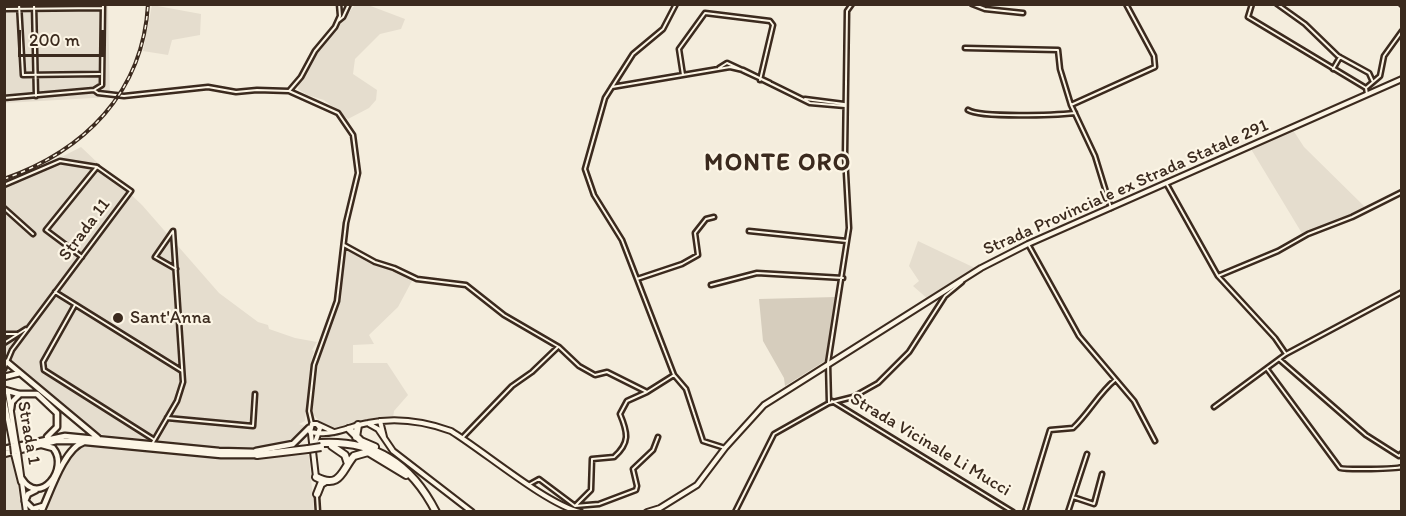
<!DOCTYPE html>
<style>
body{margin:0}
#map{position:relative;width:1406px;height:516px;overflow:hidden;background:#f4eddd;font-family:Itim,sans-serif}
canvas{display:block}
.frame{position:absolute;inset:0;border:6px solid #3b2a1e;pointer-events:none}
.scale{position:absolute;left:18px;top:30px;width:86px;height:27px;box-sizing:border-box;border:3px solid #3b2a1e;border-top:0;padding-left:8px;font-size:18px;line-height:21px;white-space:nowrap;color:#3b2a1e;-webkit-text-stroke:4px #fcf5e5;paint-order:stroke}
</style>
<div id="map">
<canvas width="1406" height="516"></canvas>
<div class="frame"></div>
<div class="scale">200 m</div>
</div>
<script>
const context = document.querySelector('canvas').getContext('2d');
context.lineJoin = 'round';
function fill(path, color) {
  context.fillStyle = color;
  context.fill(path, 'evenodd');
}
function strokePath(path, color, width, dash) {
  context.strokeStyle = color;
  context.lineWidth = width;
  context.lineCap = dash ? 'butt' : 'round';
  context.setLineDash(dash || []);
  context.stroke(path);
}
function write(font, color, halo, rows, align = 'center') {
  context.font = font + ' Itim,sans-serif';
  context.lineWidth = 4.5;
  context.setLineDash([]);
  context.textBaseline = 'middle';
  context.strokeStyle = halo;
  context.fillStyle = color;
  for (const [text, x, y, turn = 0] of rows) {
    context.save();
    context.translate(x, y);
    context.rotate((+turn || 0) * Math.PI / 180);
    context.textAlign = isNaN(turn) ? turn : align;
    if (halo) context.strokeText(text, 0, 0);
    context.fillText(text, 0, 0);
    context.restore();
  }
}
fill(new Path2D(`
 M5,5H108L110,97L5,103Z
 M152,5L201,14L200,35L172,40L168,55L143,51Z
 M355,5H368L405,19L401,29L380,34L355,59L353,74L377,90L376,100L369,108L348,119L324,100L307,95L298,89L299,83L317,51Z
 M1293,130L1304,147L1366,208L1303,235L1251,149Z
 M81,147L142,205L219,293L258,322L268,325L269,329L295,338L317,342L312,350L314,351L311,361L305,421L299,424L305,426L294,441L252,448L212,447L104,435L93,431L5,365L4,181L44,166Z
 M918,241L977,269L929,300L913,286L919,281L909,266Z
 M345,250L413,279L398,307L369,335L374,344L353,345V363H387L408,395L394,411L393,418L334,429L322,424L312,413L320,351L341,300Z
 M83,445L220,458L309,455L314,511L41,512L72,452Z
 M12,453L22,511L5,512V455Z`), '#e5ddce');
fill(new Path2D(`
 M836,297L825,361L785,386L784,378L763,341L759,299Z`), '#d6cdbd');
const street = new Path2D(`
 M19,4L23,75L100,74
 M34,4L36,96
 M676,4L663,29L633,54L605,98L585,169L594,195L622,240L674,375L686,389L703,441L725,448
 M972,4L985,9L1023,13
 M1252,4L1248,17L1366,88
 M1277,4L1305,24L1338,56L1369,73L1373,82
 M1401,4L1402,5
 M4,9L103,8
 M338,21L343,17L349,4
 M965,48L1058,50L1060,69L1071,105
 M719,68L727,63L770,83
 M1333,69L1340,57
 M683,75L679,49L705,13L770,21L773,25L760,80
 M612,87L730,67L743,70L810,103L845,106
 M94,90L98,93L124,96L208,87L236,92L257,90L289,91
 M289,91L338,113L353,135L358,173L346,223L337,301L314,365L309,411L312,424
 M289,91L301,77L315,51L335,27L340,16L339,4
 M1367,94L1366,88L1380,76L1384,56L1402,31
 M4,98L94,90L102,85L103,4
 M805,99L844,104
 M968,110C980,118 1057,115 1075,113
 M1166,183L1218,276L1275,338L1286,354
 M4,185L60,161L97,167
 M4,208L33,234
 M1111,208L1095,156L1071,105L1155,67L1154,56L1126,4
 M749,231L847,241
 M1028,244L1079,336L1134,401L1155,441
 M344,245L375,262L394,268L417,279L466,285L504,315L559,347L579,366L595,375L607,372L647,392L674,375
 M1218,276L1278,251L1308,234L1352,217L1402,192
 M637,279L682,264L698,255L695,233L706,219L714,217
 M711,285L757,273L843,278
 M55,292L182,371
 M75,305L43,362L44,370L153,439
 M4,334H17
 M4,343L26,329
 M1280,360L1366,435L1399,456L1402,453
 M4,369L12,350L131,191L97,167L46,230L82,257
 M1267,369L1340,468C1347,470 1395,469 1402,467
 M832,401L1013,512
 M829,403L828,363L849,228L845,155L847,11L852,4
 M1214,407L1286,354L1402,292
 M167,418L253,426L255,394
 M462,438L512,386L532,372L558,347
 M152,444L177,401L183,382L173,231L155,257L176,269
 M530,484L539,479L575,506L599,504L636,490L637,486L633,469L653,450L658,437
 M317,496L318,512
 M1073,497L1094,504L1102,474
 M576,505L591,490L592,459L614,457C630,443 628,433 620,414L627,401L647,392
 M735,512L774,434L829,403L853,397L878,383L909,352L945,296L962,282
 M1025,512L1050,430L1073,428C1089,413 1099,393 1115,380
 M1068,512L1087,454`);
const secondary = new Path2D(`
 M5,390L8,393L16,443
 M4,399L13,445
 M380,421L384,437
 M369,424L378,429L393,451L472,512
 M319,425L334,432
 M318,433C336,435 350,426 368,423C397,417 423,421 451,431C485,452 546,504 580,512
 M311,434L316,477
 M314,446L320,428L317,424H312L310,432L317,433
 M18,453L26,512
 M14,454L21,482
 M647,512L660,508L697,485L725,448L764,405L981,268L1028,244L1402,79`);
const primary = new Path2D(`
 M7,362L98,438
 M4,377L20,373
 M5,390L19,394
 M11,409L12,402L20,394H37L57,413V427L47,437
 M4,449L65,436L219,451L257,452
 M256,451L293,444L309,428
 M4,454L56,441H75L221,455H257
 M22,479C40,507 70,468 53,448L42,445
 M36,490L28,494L25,501L33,509L43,506
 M41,512C50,493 64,448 84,442`);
const highway = new Path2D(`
 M349,429L361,441L375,447
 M356,437L358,425
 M320,443C375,440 411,463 436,512
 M332,446L345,455L348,464
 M368,452L406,475
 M257,455L308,449
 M316,477C341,490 342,469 354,456L368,452
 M317,494L321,484L326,481`);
strokePath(street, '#3b2a1e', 7);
strokePath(secondary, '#3b2a1e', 8);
strokePath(primary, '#3b2a1e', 9);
strokePath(highway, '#3b2a1e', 10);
strokePath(street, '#fcf5e5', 2);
strokePath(secondary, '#fcf5e5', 4);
strokePath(primary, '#fcf5e5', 4.5);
strokePath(highway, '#fcf5e5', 6);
const rail = new Path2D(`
 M4,179C84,151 143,93 148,4`);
strokePath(rail, '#3b2a1e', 4);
strokePath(rail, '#fcf5e5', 1.5, [4.5]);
const secondaryBridge = new Path2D(`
 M16,443L18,453
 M13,445L14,454`);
const highwayBridge = new Path2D(`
 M308,449L321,447`);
strokePath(secondaryBridge, '#3b2a1e', 8, []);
strokePath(highwayBridge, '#3b2a1e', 10, []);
strokePath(secondaryBridge, '#fcf5e5', 4);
strokePath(highwayBridge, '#fcf5e5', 6);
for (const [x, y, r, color] of [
 [118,318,6,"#3b2a1e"]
]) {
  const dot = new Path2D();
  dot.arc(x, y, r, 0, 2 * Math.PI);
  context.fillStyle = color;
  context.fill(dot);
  strokePath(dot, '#fcf5e5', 2);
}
write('18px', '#3b2a1e', '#fcf5e5', [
 ["Strada Provinciale ex Strada Statale 291",1126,188,-24],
 ["Strada 11",85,230,-53],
 ["Strada 1",28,433,80],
 ["Strada Vicinale Li Mucci",930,445,31]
]);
write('18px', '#3b2a1e', '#fcf5e5', [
 ["Sant'Anna",130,318]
], 'left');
context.letterSpacing = '1.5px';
write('bold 24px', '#3b2a1e', '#fcf5e5', [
 ["MONTE ORO",778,164]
]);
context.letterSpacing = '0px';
</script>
